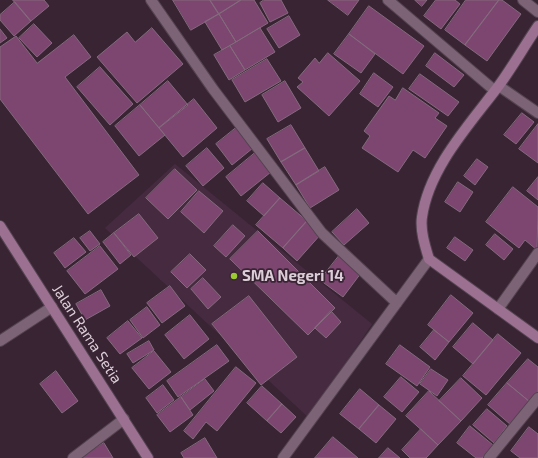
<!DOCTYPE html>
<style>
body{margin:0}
canvas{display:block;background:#392434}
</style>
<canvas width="538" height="458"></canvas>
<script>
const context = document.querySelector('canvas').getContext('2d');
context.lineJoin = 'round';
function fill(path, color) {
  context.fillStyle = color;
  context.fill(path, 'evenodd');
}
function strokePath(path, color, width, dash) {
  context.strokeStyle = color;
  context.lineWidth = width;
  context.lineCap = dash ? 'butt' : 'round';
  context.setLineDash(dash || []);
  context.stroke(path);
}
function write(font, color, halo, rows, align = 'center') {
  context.font = font + ' "Exo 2",sans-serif';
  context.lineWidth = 3.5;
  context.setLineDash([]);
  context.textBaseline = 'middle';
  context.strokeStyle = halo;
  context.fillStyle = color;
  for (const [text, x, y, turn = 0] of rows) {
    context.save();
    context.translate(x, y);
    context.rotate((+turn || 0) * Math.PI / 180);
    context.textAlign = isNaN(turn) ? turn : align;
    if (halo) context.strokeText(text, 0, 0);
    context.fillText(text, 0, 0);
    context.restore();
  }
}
fill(new Path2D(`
 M175,164L372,324L309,418L105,228Z`), '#462b40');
const building = new Path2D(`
 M13,0H44L49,6L31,21Z
 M173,0H210L219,14L191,30Z
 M210,0H241L219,14Z
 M241,0H254L268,23L236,42L219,14Z
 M264,0H281L288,13L270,22L260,3Z
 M328,0H359L348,15Z
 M415,0H427L422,6Z
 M436,0H455L460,4L441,29L424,16Z
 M466,0H499L465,45L445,30Z
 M499,0H502L521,14L487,61L465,45Z
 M15,2L31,21L14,36L0,20V15Z
 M369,6L424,46L403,74L349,34Z
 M219,14L236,42L222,50L205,22Z
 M289,16L300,35L279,48L267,29Z
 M34,24L52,43L37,57L19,38Z
 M152,28L183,64L137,103L97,57L127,32L135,42Z
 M260,28L275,52L245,70L230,46Z
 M0,29L7,38L0,43Z
 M349,34L375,54L361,73L334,54Z
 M74,35L91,57L65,77L139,175L88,214L0,99V47L16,36L37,63Z
 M230,46L245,70L229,80L214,55Z
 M328,53L360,81L329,116L297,87L303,82L298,78L315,58L319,63Z
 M435,53L464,75L454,87L426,66Z
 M267,59L281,81L245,102L232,80Z
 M100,67L133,104L110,125L77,87Z
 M374,73L393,87L378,107L360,94Z
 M420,74L459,102L448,116L409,89Z
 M168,81L188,105L159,128L140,105Z
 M285,81L301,108L278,122L262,95Z
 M403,88L439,113L435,118L447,126L425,158L413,150L398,172L362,148L370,136L364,131L389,96L395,100Z
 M194,99L217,128L183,157L159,128Z
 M140,105L165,135L139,156L115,126Z
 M522,113L534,122L516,144L504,135Z
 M538,124V163L519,149Z
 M291,125L305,148L281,162L267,139Z
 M236,128L253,148L232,165L216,144Z
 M207,148L224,168L203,186L186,166Z
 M305,148L319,171L296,185L281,162Z
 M255,153L271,172L241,196L226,177Z
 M477,159L488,167L475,185L464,176Z
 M325,167L339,190L310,208L296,185Z
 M175,169L197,190L168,219L146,198Z
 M538,177V200L527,191Z
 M458,182L473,192L460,212L445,202Z
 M263,183L280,198L264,216L247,201Z
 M513,187L538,207L537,250L525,240L519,248L486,222Z
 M199,191L223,211L204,233L181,212Z
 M280,198L307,221L283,248L256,225Z
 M357,209L369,223L344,245L332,232Z
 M139,214L158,238L134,257L114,233Z
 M307,221L321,234L297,261L283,248Z
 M233,225L245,236L226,257L214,246Z
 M90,231L100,244L90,251L80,238Z
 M258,231L335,308L308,335L230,259Z
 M114,233L131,255L120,264L103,242Z
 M495,234L513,249L504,260L486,245Z
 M455,237L473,250L465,261L447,248Z
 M74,238L86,252L65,268L54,253Z
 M100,246L118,269L85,294L67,271Z
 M190,254L206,270L187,288L171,272Z
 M339,256L361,273L343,297L320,280Z
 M203,278L221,297L208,309L191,289Z
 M170,286L185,306L162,323L147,303Z
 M101,290L110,306L85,320L76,304Z
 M451,295L473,313L449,342L428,325Z
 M249,296L297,357L261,385L212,324Z
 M147,307L160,325L143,338L130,320Z
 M331,311L341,322L326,338L315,328Z
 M190,315L209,339L184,359L165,335Z
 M128,321L142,338L120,354L107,338Z
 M473,323L493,340L473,364L453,347Z
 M434,330L449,342L435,360L420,347Z
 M498,334L521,353L486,395L463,376Z
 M149,341L154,350L133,363L127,354Z
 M217,345L229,361L178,397L167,381Z
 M400,345L430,367L417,386L386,364Z
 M154,351L171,372L149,389L132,368Z
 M528,359L538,367V393L530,402L507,383Z
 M236,367L256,383L217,431L206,422L193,439L184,431Z
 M431,369L448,380L437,396L420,384Z
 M56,371L78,401L62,413L40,384Z
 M401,377L419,392L402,412L384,397Z
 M461,378L482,398L461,421L439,401Z
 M205,379L214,391L190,410L181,397Z
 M507,383L530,402L511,425L488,405Z
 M163,385L174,400L157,413L146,398Z
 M262,386L282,404L267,421L247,403Z
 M360,389L379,405L359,429L340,414Z
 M429,391L461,421L438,445L406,416Z
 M181,397L193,415L170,432L157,415Z
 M282,404L296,417L281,433L267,421Z
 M379,405L396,419L376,443L359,429Z
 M487,409L507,426L494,443L473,425Z
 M470,426L493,445L482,458H476L457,443Z
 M529,427L538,434V458H520L511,451Z
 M421,429L438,445L426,458H410L402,450Z
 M333,437L358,458H315Z
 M205,438L217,458H184L181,453Z
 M104,443L113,458H79Z
 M388,448L400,458H379Z`);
fill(building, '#7c4670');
strokePath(building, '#836a7c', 1);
const street = new Path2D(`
 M151,0L213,89L322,233L397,303
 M388,0L494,90
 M523,0L538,12
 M499,86L538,113
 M498,309L538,253
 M0,341L52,307
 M73,458L124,419
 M283,458L429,259
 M489,458L538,398`);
const secondary = new Path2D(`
 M538,26C525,45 513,66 500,84C471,123 429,167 422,217C420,230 425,246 429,259L538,338
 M0,226L148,458`);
strokePath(street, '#544350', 12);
strokePath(secondary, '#544350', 12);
strokePath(street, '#7c6476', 10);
strokePath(secondary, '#9b7091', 10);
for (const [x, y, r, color] of [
 [234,276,4,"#9cca31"]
]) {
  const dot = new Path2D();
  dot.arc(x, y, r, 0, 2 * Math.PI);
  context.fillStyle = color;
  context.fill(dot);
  strokePath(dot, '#392434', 1.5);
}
write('bold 15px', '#dcced8', '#392434', [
 ["SMA Negeri 14",242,276]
], 'left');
write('15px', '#dcced8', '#392434', [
 ["Jalan Rama Setia",87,334,57]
]);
</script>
